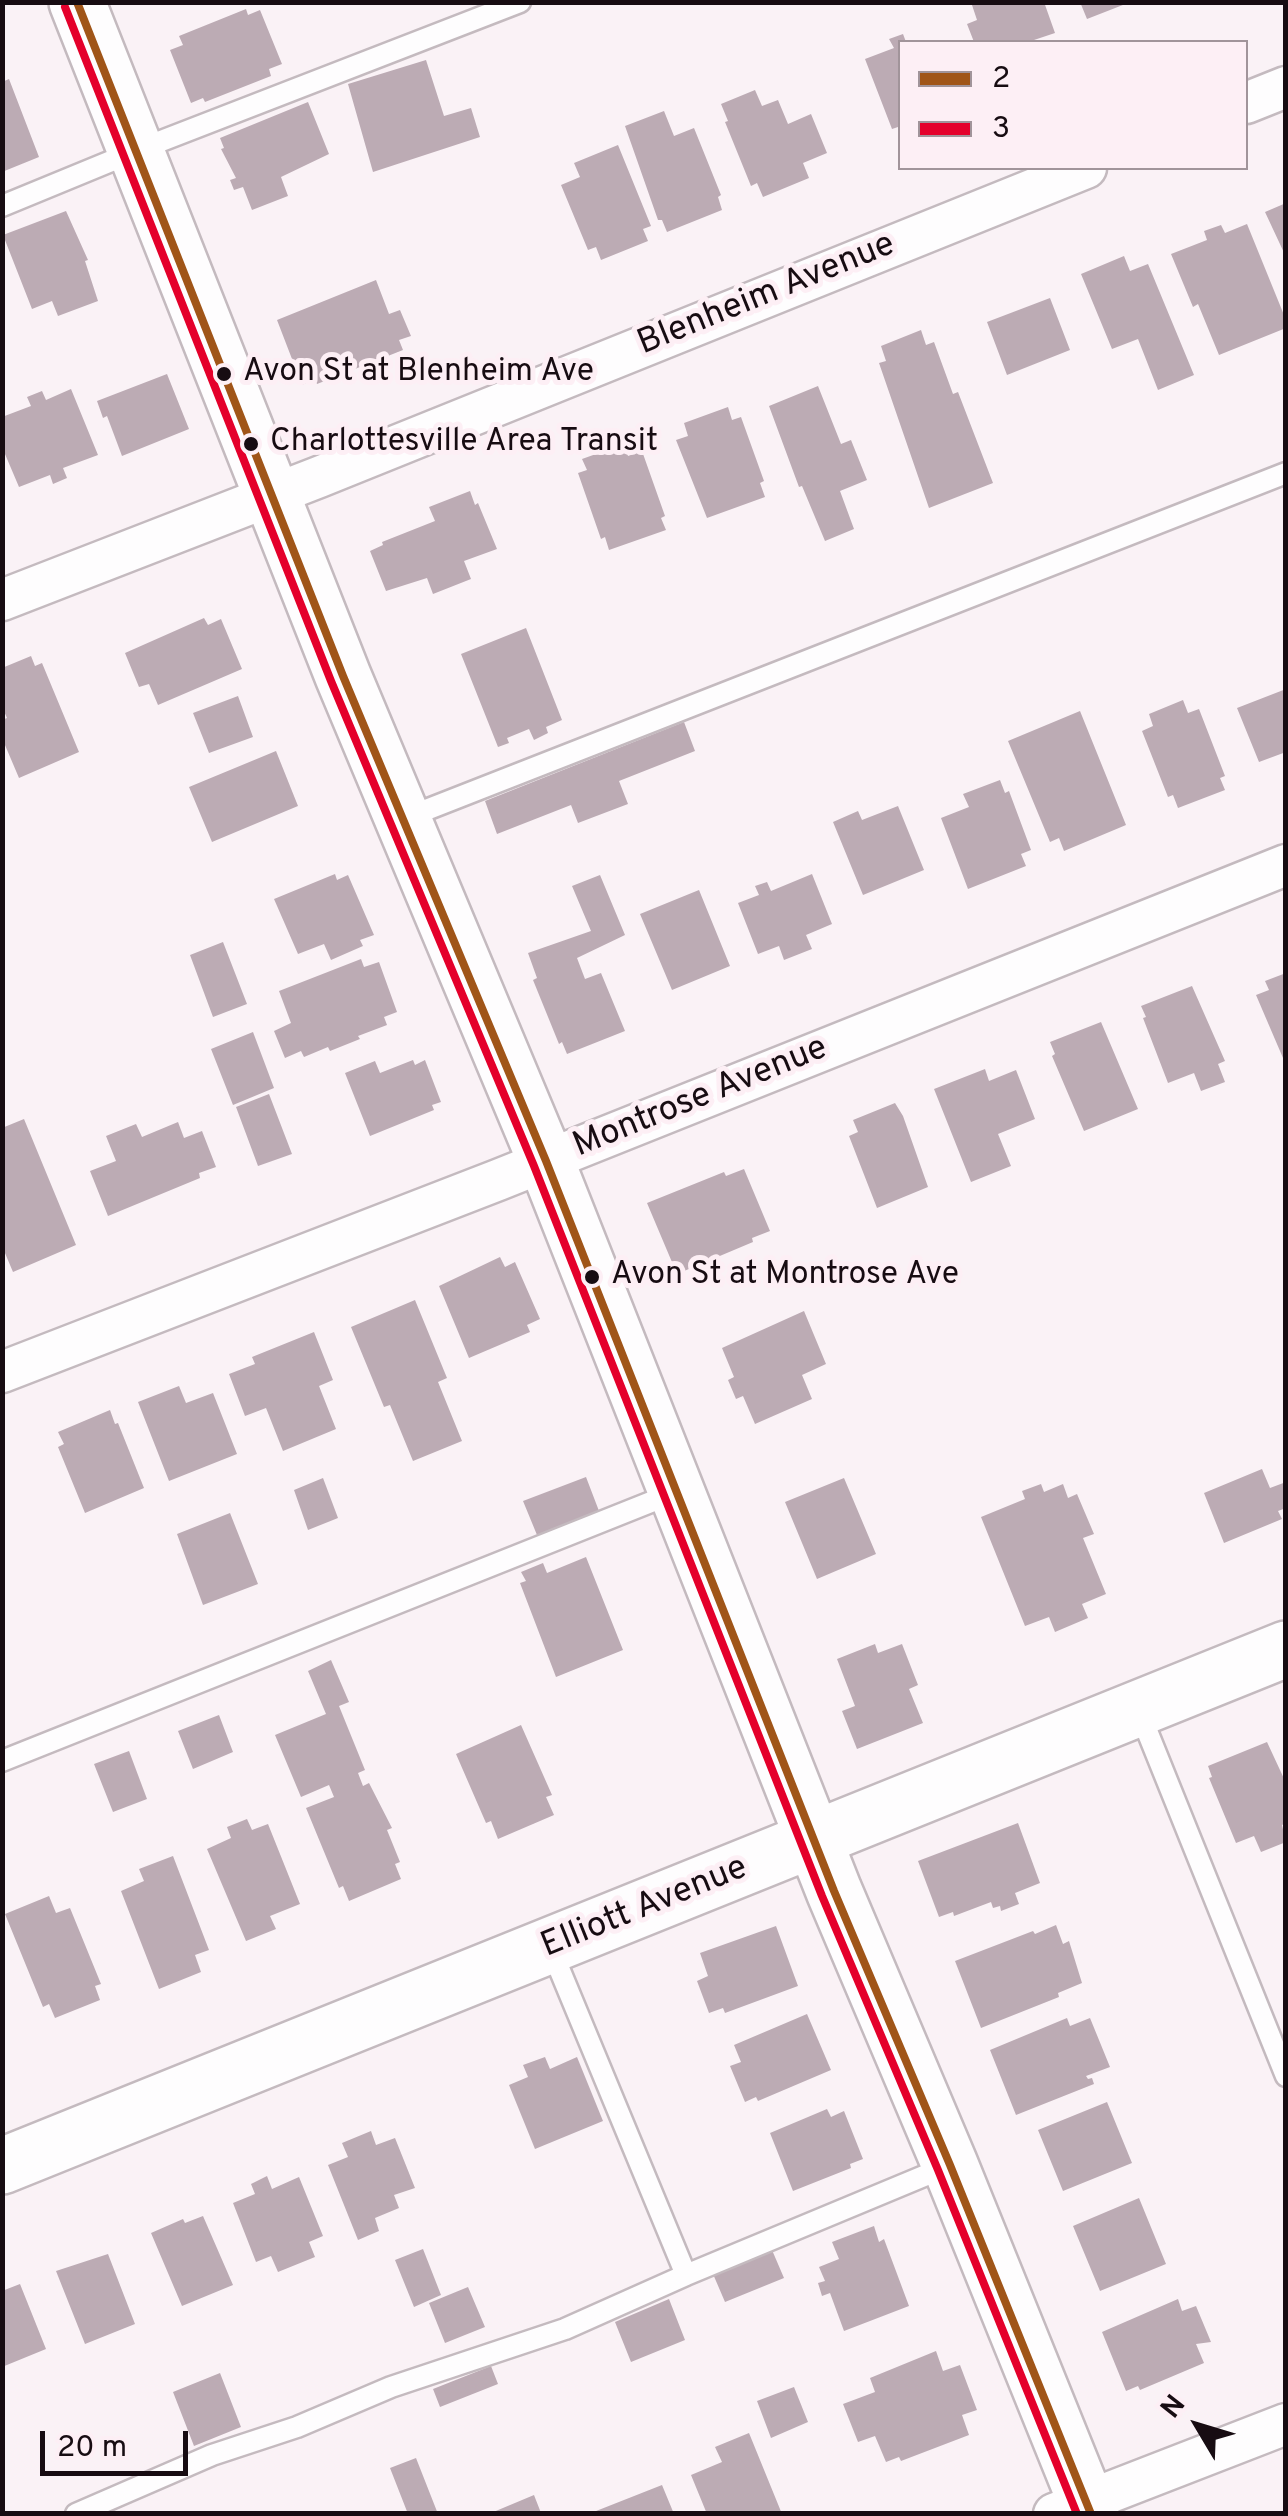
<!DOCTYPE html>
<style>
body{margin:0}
#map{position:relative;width:1288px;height:2516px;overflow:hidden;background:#faf2f6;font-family:Overpass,sans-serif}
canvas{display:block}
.frame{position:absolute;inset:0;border:5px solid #170c12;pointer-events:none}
.legend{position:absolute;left:898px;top:40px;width:350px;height:130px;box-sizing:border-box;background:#fdeff5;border:2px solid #a1949a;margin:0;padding:12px 18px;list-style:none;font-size:30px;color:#170c12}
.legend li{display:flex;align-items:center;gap:20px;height:50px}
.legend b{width:50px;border:2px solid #a1949a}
.north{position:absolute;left:1148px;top:2376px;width:100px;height:100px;-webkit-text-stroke:8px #fdeff5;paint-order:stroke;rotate:308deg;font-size:28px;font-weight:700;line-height:40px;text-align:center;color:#170c12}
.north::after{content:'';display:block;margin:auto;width:35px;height:45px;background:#170c12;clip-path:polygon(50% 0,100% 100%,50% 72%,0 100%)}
.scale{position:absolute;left:40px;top:2431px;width:148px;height:45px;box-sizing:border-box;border:5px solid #170c12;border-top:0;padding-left:12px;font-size:30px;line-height:35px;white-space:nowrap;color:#170c12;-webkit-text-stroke:8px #fdeff5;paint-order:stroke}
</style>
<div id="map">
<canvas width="1288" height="2516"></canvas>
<div class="frame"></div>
<ul class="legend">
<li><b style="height:12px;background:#a05518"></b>2</li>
<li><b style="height:12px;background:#e4002b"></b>3</li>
</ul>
<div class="north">N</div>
<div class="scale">20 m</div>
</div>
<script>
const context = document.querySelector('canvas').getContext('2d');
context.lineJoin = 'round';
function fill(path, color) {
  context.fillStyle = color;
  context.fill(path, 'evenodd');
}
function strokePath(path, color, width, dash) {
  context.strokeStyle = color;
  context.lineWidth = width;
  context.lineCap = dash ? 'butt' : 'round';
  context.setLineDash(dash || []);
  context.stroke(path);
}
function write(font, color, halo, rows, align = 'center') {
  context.font = font + ' Overpass,sans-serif';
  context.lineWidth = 10;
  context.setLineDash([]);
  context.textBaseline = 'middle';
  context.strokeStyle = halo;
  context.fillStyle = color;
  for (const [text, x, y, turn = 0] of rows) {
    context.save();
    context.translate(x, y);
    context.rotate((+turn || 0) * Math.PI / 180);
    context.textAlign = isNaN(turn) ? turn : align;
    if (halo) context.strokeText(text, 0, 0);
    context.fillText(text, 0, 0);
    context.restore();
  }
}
fill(new Path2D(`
 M971,2H1044L1055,33L1028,42H974L967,24L977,20Z
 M1080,2H1128V3L1087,19Z
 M246,9L248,15L260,10L282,64L269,69L271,76L205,102L203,98L191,103L170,50L183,45L179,36Z
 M903,34L906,42H901V126L892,129L865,59L894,48L889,39Z
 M426,60L444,116L471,108L480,137L373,172L348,84Z
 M9,79L39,157L2,172V82Z
 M755,90L762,106L778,100L788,124L811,114L827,153L803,163L809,178L763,197L757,183L751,186L725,122L728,121L721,104Z
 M308,102L329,154L281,177L288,196L252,210L243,187L234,190L230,180L236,178L221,149L224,148L220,138Z
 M664,111L674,136L694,128L721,195L718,197L722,210L667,232L662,220H658L625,126Z
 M618,145L651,226L643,229L648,241L601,260L596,247L588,250L561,185L580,177L574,163Z
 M1286,203V257L1265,212Z
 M66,211L88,260L85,261L98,301L58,316L52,301L32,309L3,235Z
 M1247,224L1286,320V328L1219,355L1198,304L1193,307L1171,254L1207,240L1204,231L1221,225L1225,233Z
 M1124,256L1130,271L1148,264L1194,375L1158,390L1138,339L1112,349L1081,274Z
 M376,280L389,314L400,310L411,336L399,340L403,350L317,384L315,379L302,385L277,320Z
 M1050,298L1070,350L1007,375L987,322Z
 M921,330L926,345L934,342L953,394L958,392L993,483L929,508L879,363L886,361L881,346Z
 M167,374L189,429L122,456L107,416L103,418L97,401Z
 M818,386L841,444L851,440L867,480L840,491L854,529L825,541L802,486L799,487L769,406Z
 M71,389L98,455L63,468L67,478L53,484L50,475L19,487L2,447V417L31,406L27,397L42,391L46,400Z
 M728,407L732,420L741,417L764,481L760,483L765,497L707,518L676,440L688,436L684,423Z
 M624,444L628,456L642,451L665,516L661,518L666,530L609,550L605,537L601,539L578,473L587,470L582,459Z
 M470,491L475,505L478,503L497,549L464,561L471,579L433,594L427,578L386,591L370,551L383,545L382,542L435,521L429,507Z
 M204,618L208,625L221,619L242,669L158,705L149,684L139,687L125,653Z
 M526,628L562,720L546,727L548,733L534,740L529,729L507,738L509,743L498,747L461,654Z
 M31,656L35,666L42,663L79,752L19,778L2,738V720L7,718L2,707V668Z
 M1286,689V752L1259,762L1237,708Z
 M238,696L253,737L209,753L193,713Z
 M1183,700L1188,713L1199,709L1225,776L1220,778L1225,790L1178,808L1173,795L1168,797L1142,731L1153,726L1149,714Z
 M1080,711L1126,825L1064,851L1059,838L1050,842L1008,741Z
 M684,722L695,751L619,781L628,804L578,823L571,805L497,834L485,801Z
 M276,751L298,806L212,842L189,787Z
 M1000,780L1005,793L1009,791L1031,850L1021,854L1026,866L968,889L941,818L969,807L963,794Z
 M898,806L924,870L863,895L833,822L858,811L862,820Z
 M335,874L337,880L348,875L374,935L360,940L363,946L331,960L324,944L298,954L274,899Z
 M812,874L832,924L806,935L812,949L784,960L779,946L758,954L738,903L759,895L755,886L767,882L771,891Z
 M600,875L625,935L577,958L585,979L601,973L625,1031L567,1054L562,1042L559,1044L533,980L537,978L528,953L591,931L572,886Z
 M699,890L730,966L672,990L640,914Z
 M223,942L247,1004L213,1017L190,955Z
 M361,959L364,967L379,962L397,1012L384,1017L387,1025L358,1036L360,1039L330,1051L328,1047L304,1057L301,1051L285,1058L274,1031L291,1023L279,991Z
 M1286,973V1057L1283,1058L1256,995L1269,990L1265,981Z
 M1192,986L1225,1061L1218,1064L1225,1082L1201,1091L1194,1073L1168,1083L1143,1018L1146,1017L1141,1006Z
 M1101,1022L1138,1109L1084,1131L1052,1056L1055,1054L1050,1042Z
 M253,1032L274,1088L233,1105L211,1049Z
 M413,1060L415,1065L425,1060L441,1102L432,1105L434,1110L370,1136L345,1073L375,1061L380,1073Z
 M985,1069L989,1081L1016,1070L1035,1119L998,1134L1011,1166L971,1182L934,1089Z
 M269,1094L292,1154L258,1166L236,1107Z
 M895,1103L903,1116L928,1187L877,1208L849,1136L858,1132L853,1120Z
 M24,1119L76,1245L13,1272L2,1246V1128Z
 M178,1122L184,1138L202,1131L216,1167L199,1173L200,1178L108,1216L90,1171L116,1161L106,1136L136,1124L142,1137Z
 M744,1169L770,1231L752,1238L753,1242L677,1274L647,1203L724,1172L726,1176Z
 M500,1257L505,1267L515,1262L540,1319L527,1325L530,1332L469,1358L439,1286Z
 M415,1300L447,1378L438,1382L462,1441L413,1461L390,1405L384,1407L351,1327Z
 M804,1311L826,1364L802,1375L812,1399L755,1424L743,1396L736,1399L728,1380L734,1377L722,1348Z
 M314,1332L333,1380L319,1386L336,1429L283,1451L266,1408L245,1416L229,1374L255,1364L252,1357Z
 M179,1386L186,1403L213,1393L237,1454L169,1481L138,1402Z
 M110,1410L115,1424L118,1423L144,1488L85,1513L58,1447L64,1444L58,1432Z
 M1262,1469L1270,1488L1286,1482V1508L1278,1511L1282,1519L1224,1543L1204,1493Z
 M586,1477L599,1511L537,1535L523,1501Z
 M323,1478L338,1518L308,1530L294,1490Z
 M844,1478L876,1554L817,1579L785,1502Z
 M1041,1484L1044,1492L1063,1484L1068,1498L1077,1494L1094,1534L1083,1538L1106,1594L1082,1604L1088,1618L1055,1632L1049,1617L1025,1626L981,1517L1025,1499L1022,1491Z
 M230,1513L258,1584L203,1605L177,1534Z
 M586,1557L623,1650L556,1677L520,1583L526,1581L521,1572L543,1563L547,1573Z
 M875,1644L878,1653L902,1644L918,1685L909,1689L923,1723L857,1749L842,1711L855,1706L837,1659Z
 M331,1660L349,1702L339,1706L365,1770L358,1773L363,1786L369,1783L392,1828L387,1830L400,1862L395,1864L401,1879L349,1901L343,1886L339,1888L306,1808L334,1797L329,1785L301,1797L275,1735L326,1714L308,1671Z
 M219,1715L233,1752L193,1769L178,1731Z
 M521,1725L552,1795L546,1797L554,1815L498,1839L491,1821L486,1823L456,1754Z
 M1267,1742L1286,1783V1823L1282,1825L1286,1842L1261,1852L1254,1836L1236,1843L1209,1778L1212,1777L1208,1766Z
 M129,1751L147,1799L113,1812L94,1764Z
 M247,1819L252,1830L268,1824L300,1904L270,1916L276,1929L246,1941L207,1849L231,1838L227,1827Z
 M1018,1823L1040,1883L1015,1893L1019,1904L1001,1911L1000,1906L993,1908L991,1902L954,1916L953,1912L939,1917L918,1861Z
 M173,1856L209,1950L195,1955L201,1972L159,1989L121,1891L144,1881L139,1869Z
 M49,1896L56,1913L70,1908L101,1984L95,1986L100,2000L55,2018L49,2004L43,2007L5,1914Z
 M1056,1925L1063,1944L1069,1941L1082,1983L1058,1993L1059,1997L981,2028L955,1961L1033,1931L1035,1934Z
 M776,1926L798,1986L725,2013L723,2008L709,2013L697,1981L708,1976L700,1953Z
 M807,2014L831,2070L758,2101L756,2097L745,2102L730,2066L741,2062L734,2045Z
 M1067,2018L1070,2026L1090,2018L1110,2067L1086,2076L1088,2079L1092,2078L1094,2084L1016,2115L990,2050Z
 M545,2057L550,2069L577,2057L603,2121L535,2149L509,2085L528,2077L523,2065Z
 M1107,2102L1132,2163L1063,2191L1038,2130Z
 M827,2109L831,2117L844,2111L863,2159L850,2164L851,2168L793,2191L770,2133Z
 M371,2131L376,2145L395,2138L415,2188L394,2195L399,2208L375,2218L379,2231L358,2240L328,2165L348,2157L342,2143Z
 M267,2176L272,2189L299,2177L323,2236L309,2242L315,2257L278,2272L271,2256L256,2262L233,2203L255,2194L251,2184Z
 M1139,2198L1166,2264L1100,2291L1073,2226Z
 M203,2216L233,2285L182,2306L151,2233L183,2219L185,2223Z
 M874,2226L879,2242L884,2239L909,2306L844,2331L830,2293L822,2296L818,2283L825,2281L819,2267L839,2259L832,2242Z
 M423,2249L441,2295L414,2307L395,2260Z
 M772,2250L784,2278L725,2302L713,2274Z
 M108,2254L135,2324L85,2344L56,2271Z
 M20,2284L46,2349L2,2367V2291Z
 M468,2287L485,2327L445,2343L429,2303Z
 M669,2299L685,2340L631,2362L615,2322Z
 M1178,2299L1182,2311L1196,2306L1211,2342L1196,2344L1204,2363L1140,2390L1138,2386L1126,2391L1102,2332Z
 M936,2351L943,2371L960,2365L977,2410L962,2415L969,2435L901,2461L899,2457L886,2462L875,2436L858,2442L843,2404L875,2392L870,2378Z
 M491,2366L498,2384L440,2407L433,2389Z
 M220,2373L241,2427L194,2446L173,2392Z
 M794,2387L808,2422L771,2438L757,2401Z
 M749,2433L782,2514H707L691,2475L722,2462L715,2447Z
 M416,2458L438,2514H408L390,2468Z
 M662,2485L674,2514H591V2513Z
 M534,2495L541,2513H491Z`), '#bcabb4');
const lane = new Path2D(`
 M2,206L138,150L520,2
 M403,819L1286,473
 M1139,1711L1286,2076
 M2,1761L676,1492
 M551,1949L686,2275L948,2166
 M76,2514L212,2455L297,2427L391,2387L565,2329L686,2275`);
const street = new Path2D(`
 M1246,103L1286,87
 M2,600L319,477L1086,168
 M2,1372L498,1180L1286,865
 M1054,2514L1286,2424`);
const secondary = new Path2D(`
 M77,2L343,676L546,1161L834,1891L950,2165L1091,2514
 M2,2166L1286,1649`);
strokePath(lane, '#c4babf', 25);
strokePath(street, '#c4babf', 45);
strokePath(secondary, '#c4babf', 60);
strokePath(lane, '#fefdfe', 20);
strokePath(street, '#fefdfe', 40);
strokePath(secondary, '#fefdfe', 55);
strokePath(new Path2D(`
 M77,2L343,676L546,1161L834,1891L950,2165L1091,2514`), '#a05518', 8);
strokePath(new Path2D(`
 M65,7L331,681L534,1166L822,1896L938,2170L1077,2514`), '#e4002b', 8);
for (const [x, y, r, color] of [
 [224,374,9,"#170c12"],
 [251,444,9,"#170c12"],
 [592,1277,9,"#170c12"]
]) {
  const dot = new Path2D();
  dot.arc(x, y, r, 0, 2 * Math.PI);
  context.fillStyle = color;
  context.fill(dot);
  strokePath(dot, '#fdeff5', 4);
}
write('32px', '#170c12', '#fdeff5', [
 ["Avon St at Blenheim Ave",243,374],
 ["Charlottesville Area Transit",270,444],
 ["Avon St at Montrose Ave",611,1277]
], 'left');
write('35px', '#170c12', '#fdeff5', [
 ["Blenheim Avenue",767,296,-22],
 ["Montrose Avenue",701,1099,-22],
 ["Elliott Avenue",645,1909,-22]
]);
</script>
